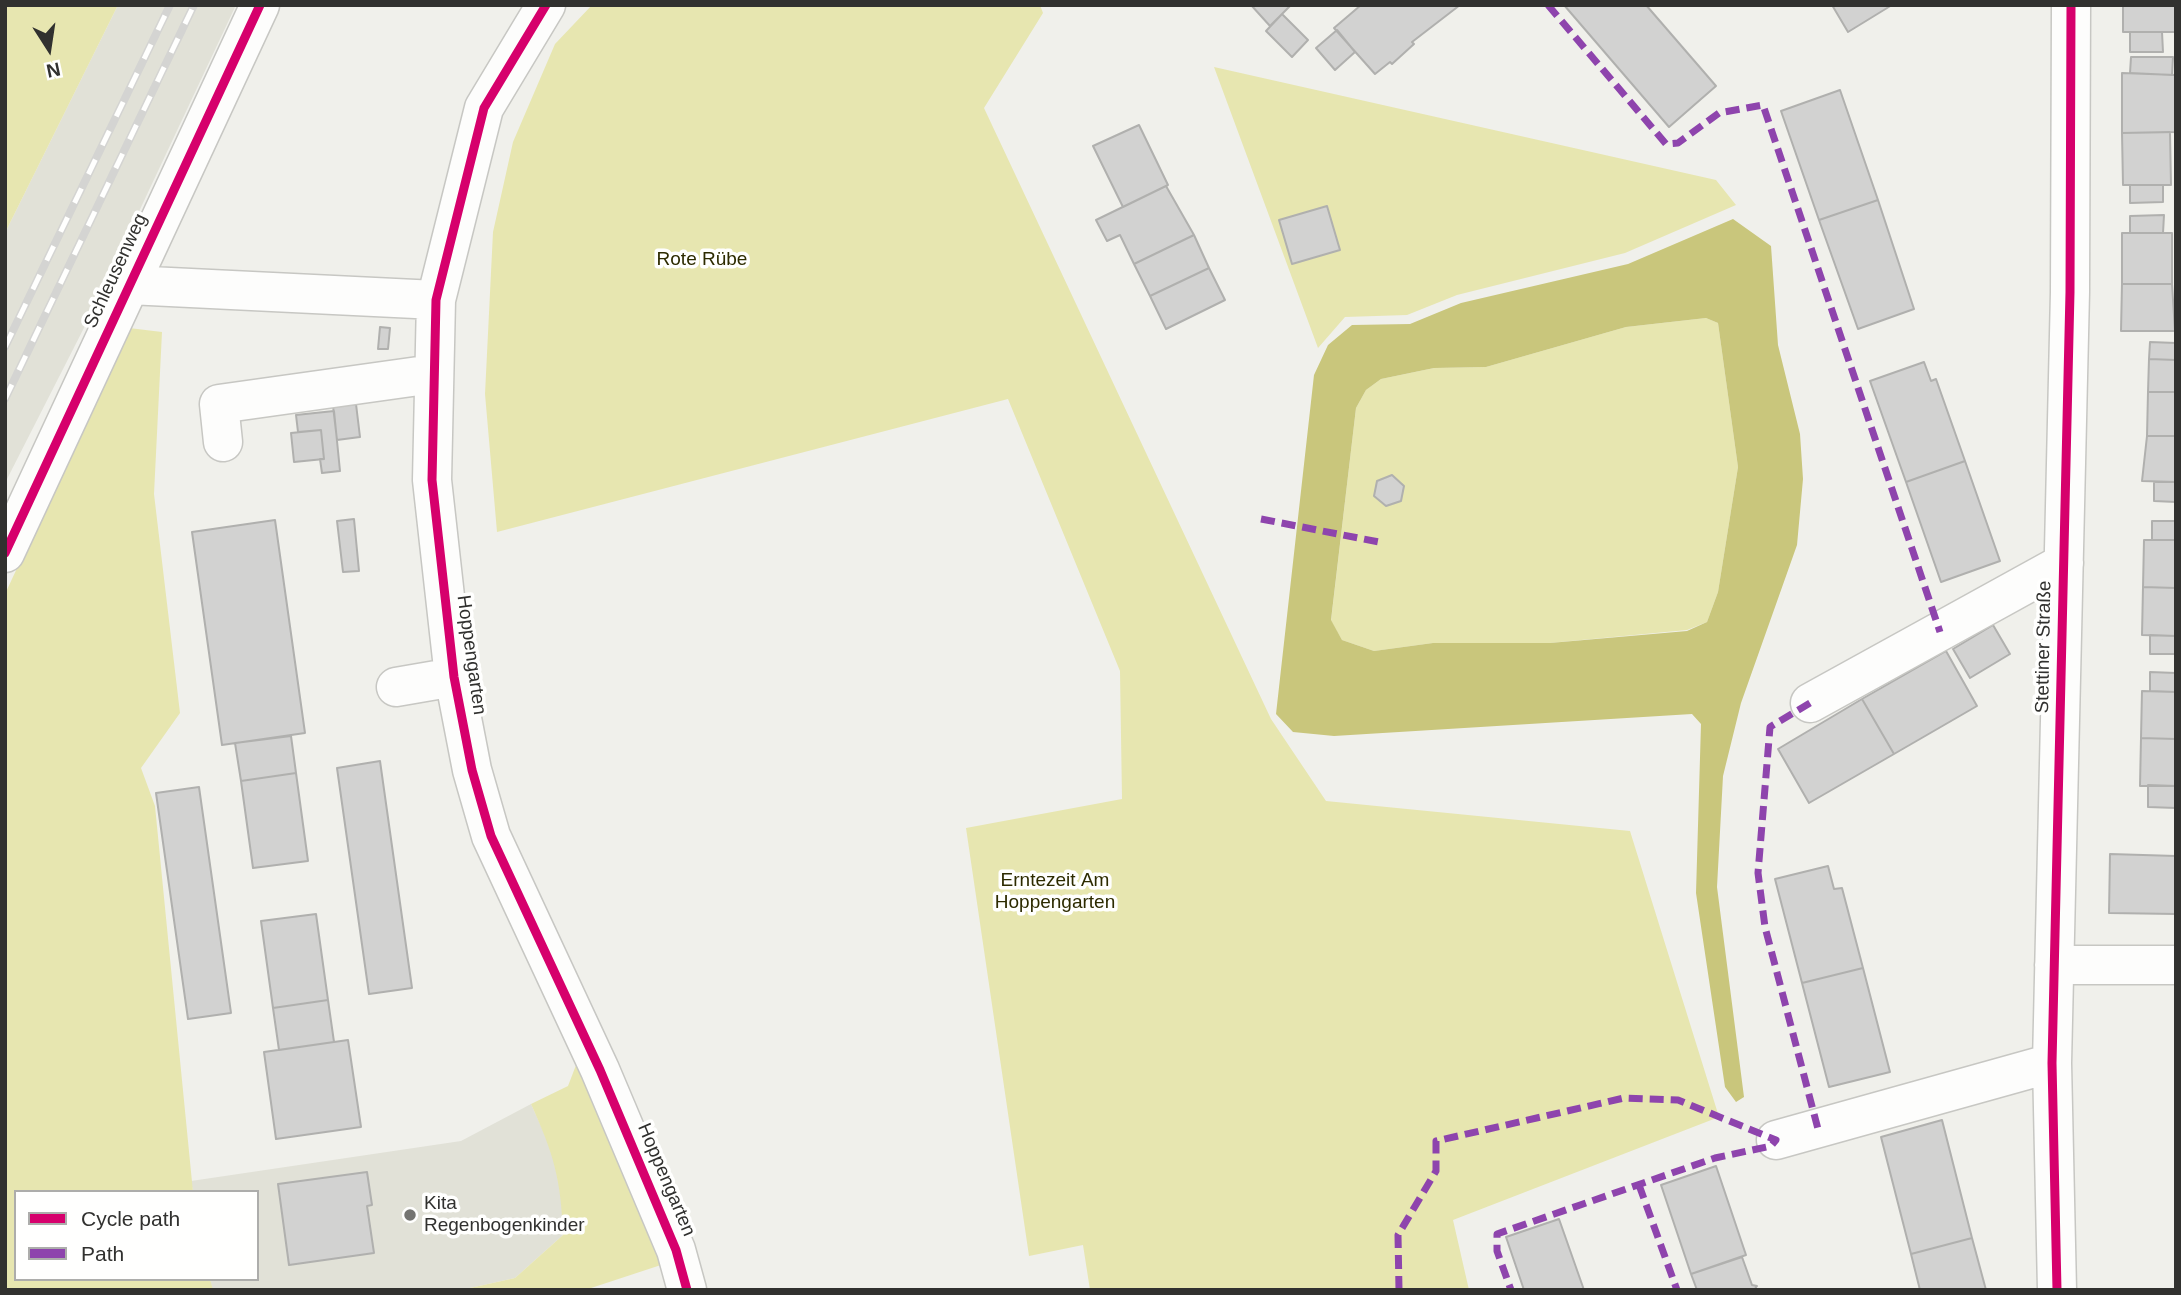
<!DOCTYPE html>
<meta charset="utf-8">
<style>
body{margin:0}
#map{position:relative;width:2181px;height:1295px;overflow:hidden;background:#f0f0eb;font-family:Helvetica,sans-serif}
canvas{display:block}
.frame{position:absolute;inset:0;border:7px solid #31312f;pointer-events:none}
.legend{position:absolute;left:14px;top:1190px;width:245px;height:91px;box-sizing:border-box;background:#fffffe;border:2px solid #adadab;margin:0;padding:9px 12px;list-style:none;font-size:21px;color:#31312f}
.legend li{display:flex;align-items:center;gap:14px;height:35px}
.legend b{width:35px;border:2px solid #adadab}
.north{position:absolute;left:14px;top:14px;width:70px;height:70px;-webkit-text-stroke:5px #fffffe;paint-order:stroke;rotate:168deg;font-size:19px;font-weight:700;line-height:28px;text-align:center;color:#31312f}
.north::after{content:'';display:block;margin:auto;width:24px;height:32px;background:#31312f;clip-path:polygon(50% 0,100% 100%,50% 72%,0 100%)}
</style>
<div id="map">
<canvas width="2181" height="1295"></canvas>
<div class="frame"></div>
<ul class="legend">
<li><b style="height:9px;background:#d6006c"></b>Cycle path</li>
<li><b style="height:9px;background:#8e44ad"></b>Path</li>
</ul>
<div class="north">N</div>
</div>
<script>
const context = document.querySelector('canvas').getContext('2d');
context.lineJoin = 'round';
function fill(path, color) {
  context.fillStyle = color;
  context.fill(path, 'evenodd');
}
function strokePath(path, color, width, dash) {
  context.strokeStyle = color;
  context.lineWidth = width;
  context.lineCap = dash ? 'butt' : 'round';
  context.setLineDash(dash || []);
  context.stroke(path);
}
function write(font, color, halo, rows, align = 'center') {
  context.font = font + ' Helvetica,sans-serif';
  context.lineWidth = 7;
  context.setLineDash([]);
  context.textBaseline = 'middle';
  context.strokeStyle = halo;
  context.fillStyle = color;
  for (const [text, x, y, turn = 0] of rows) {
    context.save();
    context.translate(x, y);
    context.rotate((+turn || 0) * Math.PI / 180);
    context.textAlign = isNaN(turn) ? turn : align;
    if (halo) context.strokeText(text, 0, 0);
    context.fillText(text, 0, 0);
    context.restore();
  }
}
fill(new Path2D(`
 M118,5H236L88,320L5,483V233Z
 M531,1104L553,1152L562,1194L563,1235L515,1278L461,1290L212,1289L210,1279H257V1192H193L191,1181L461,1141Z`), '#e1e1d7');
fill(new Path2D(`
 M5,5H118L5,233Z
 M592,5H1040L1043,13L984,108L1271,719L1326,801L1630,831L1719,1117L1453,1220L1469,1290H1090L1083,1245L1029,1256L966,828L1122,799L1120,671L1008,399L497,532L485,394L493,232L513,142L555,44Z
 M1214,67L1716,180L1736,205L1625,253L1457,295L1407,315L1345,317L1318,348Z
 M1706,318L1718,323L1738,467L1718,592L1707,622L1687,630L1550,643H1433L1374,651L1342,640L1331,621L1356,408L1366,390L1381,379L1434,368L1486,367L1626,327Z
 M129,328L162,332L154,494L180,713L141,768L155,806L193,1192H16V1279H210L213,1290H5V594Z
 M578,1060L664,1264L585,1290H461L515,1278L563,1235C561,1179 554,1155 531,1104L568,1086Z`), '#e7e6b0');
fill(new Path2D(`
 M1733,219L1771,246L1778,345L1800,434L1803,479L1797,545L1741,703L1723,776L1717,887L1744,1097L1736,1102L1725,1087L1696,893L1701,724L1692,714L1334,736L1293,732L1276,714L1314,375L1328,345L1352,325L1410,324L1461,303L1628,264ZM1706,318L1718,323L1738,467L1718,592L1707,622L1687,631L1550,643H1433L1374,651L1342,640L1331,620L1356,408L1366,390L1381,379L1434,368L1486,367L1626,327Z`), '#c9c67c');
const building = new Path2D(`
 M1251,5H1291L1270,26Z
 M1361,5H1460L1412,42L1414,44L1392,64L1390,62L1375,74L1334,28Z
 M1564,5H1646L1716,86L1669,127Z
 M1832,5H1892L1848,32Z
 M2123,5H2176V32H2123Z
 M1282,14L1308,40L1292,57L1266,31Z
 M1337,30L1355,52L1335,70L1316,48Z
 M2130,32H2162L2163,52H2130Z
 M2131,57H2173L2172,75L2130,73Z
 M2122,73L2176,75V132L2122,133Z
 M1840,90L1878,200L1819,220L1781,111Z
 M1139,125L1168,185L1123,207L1093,146Z
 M2170,132L2171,185H2123L2122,133Z
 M2130,185H2163V202L2130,203Z
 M1166,186L1194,235L1134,264L1120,235L1107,241L1096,220Z
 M1878,200L1914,309L1858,329L1819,220Z
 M1327,206L1340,250L1292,264L1279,220Z
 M2164,215L2163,233H2130V216Z
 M2122,233H2172V284H2122Z
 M1194,235L1209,268L1150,296L1134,264Z
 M1209,268L1225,300L1166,329L1150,296Z
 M2122,284H2172L2175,331H2121Z
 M380,327L390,328L388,349H378Z
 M2150,342L2176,343V360L2149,359Z
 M2149,359L2176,360V392H2148Z
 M1924,362L1931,381L1936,379L1965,461L1906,482L1870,381Z
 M2148,392H2176V436H2147Z
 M356,404L360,437L337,440L333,406Z
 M334,411L340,471L322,473L320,459H324L321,430L298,432L296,415Z
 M321,430L324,459L294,462L291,433Z
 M2147,436H2176V482L2142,481Z
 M1965,461L2000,561L1941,582L1906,482Z
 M1392,475L1404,486L1401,501L1386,506L1374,496L1377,481Z
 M2154,482H2176V502L2154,501Z
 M354,519L359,571L343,572L337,521Z
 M275,520L305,733L222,745L192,532Z
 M2152,521H2176V540H2152Z
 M2144,540H2176V588L2143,587Z
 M2143,587L2176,588V636L2142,635Z
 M1993,625L2010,654L1970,678L1953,649Z
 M2150,635L2176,636V654H2150Z
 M1946,651L1977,706L1894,754L1862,699Z
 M2150,672L2176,673V692L2150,691Z
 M2142,691L2176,692V739L2141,738Z
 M1862,699L1894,754L1809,803L1778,749Z
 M291,736L296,773L241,781L235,743Z
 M2141,738L2176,739V786H2140Z
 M380,761L412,988L369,994L337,768Z
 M296,773L308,861L253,868L241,781Z
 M2148,785L2176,786V808L2148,807Z
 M199,787L231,1013L188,1019L156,793Z
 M2110,854L2176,856V914L2109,913Z
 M1828,866L1834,889L1842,888L1863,968L1802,983L1775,879Z
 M316,914L328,1000L273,1008L261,921Z
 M1863,968L1890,1072L1829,1087L1802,983Z
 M328,1000L334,1042L279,1050L273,1008Z
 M348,1040L361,1127L276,1139L264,1052Z
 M1942,1120L1972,1238L1911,1254L1881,1137Z
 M1716,1166L1746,1255L1691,1274L1661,1185Z
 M367,1172L372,1205L367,1206L374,1253L289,1265L278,1184Z
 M1559,1219L1584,1290H1524L1506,1237Z
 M1972,1238L1986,1290H1920L1911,1254Z
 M1742,1257L1752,1285L1757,1286L1754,1290H1697L1691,1274Z`);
fill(building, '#d2d2d1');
strokePath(building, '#b0b0ae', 2);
const minor = new Path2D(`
 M546,5L484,108L436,300L432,480L454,677L472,770L491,836L600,1070L676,1250L687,1290
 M129,285L436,300
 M223,442L219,404L433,374
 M5,553L260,5
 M396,687L454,677
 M1810,703L2064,563
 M2054,965H2176
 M1776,1140L2052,1063
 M2057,1290L2052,1063L2070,292L2071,5`);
strokePath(minor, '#c7c7c3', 41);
strokePath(minor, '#fdfdfc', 38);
const rail = new Path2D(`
 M5,347L170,5
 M5,399L194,5`);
strokePath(rail, '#d4d4d2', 8);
strokePath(rail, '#fffffe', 5, [16]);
strokePath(new Path2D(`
 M1548,5L1666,144L1678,143L1719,113L1763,105L1940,632
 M1261,519L1384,543
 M1810,703L1770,727L1758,873L1765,927L1818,1129
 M1639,1185L1677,1290
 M1399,1290L1398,1235L1436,1171V1141L1624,1098L1678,1100L1776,1140L1771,1146L1715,1158L1497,1234V1251L1511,1290`), '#8e44ad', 7, [14, 7]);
strokePath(new Path2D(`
 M546,5L484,108L436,300L432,480L454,677L472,770L491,836L600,1070L676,1250L687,1290
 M5,553L260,5
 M2057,1290L2052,1063L2070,292L2071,5`), '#d6006c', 9);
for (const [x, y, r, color] of [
 [410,1215,7,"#747471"]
]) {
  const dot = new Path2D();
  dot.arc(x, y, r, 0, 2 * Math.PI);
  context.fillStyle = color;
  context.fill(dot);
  strokePath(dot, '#fffffe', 2.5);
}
write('19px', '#2d2b00', '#fffffe', [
 ["Rote Rübe",702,260],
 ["Erntezeit Am",1055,881],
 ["Hoppengarten",1055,903]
]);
write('19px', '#31312f', '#fffffe', [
 ["Schleusenweg",116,271,-65],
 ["Stettiner Straße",2044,647,-89],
 ["Hoppengarten",471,655,82],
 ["Hoppengarten",666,1180,67]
]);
write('19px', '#31312f', '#fffffe', [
 ["Kita",424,1204],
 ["Regenbogenkinder",424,1226]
], 'left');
</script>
